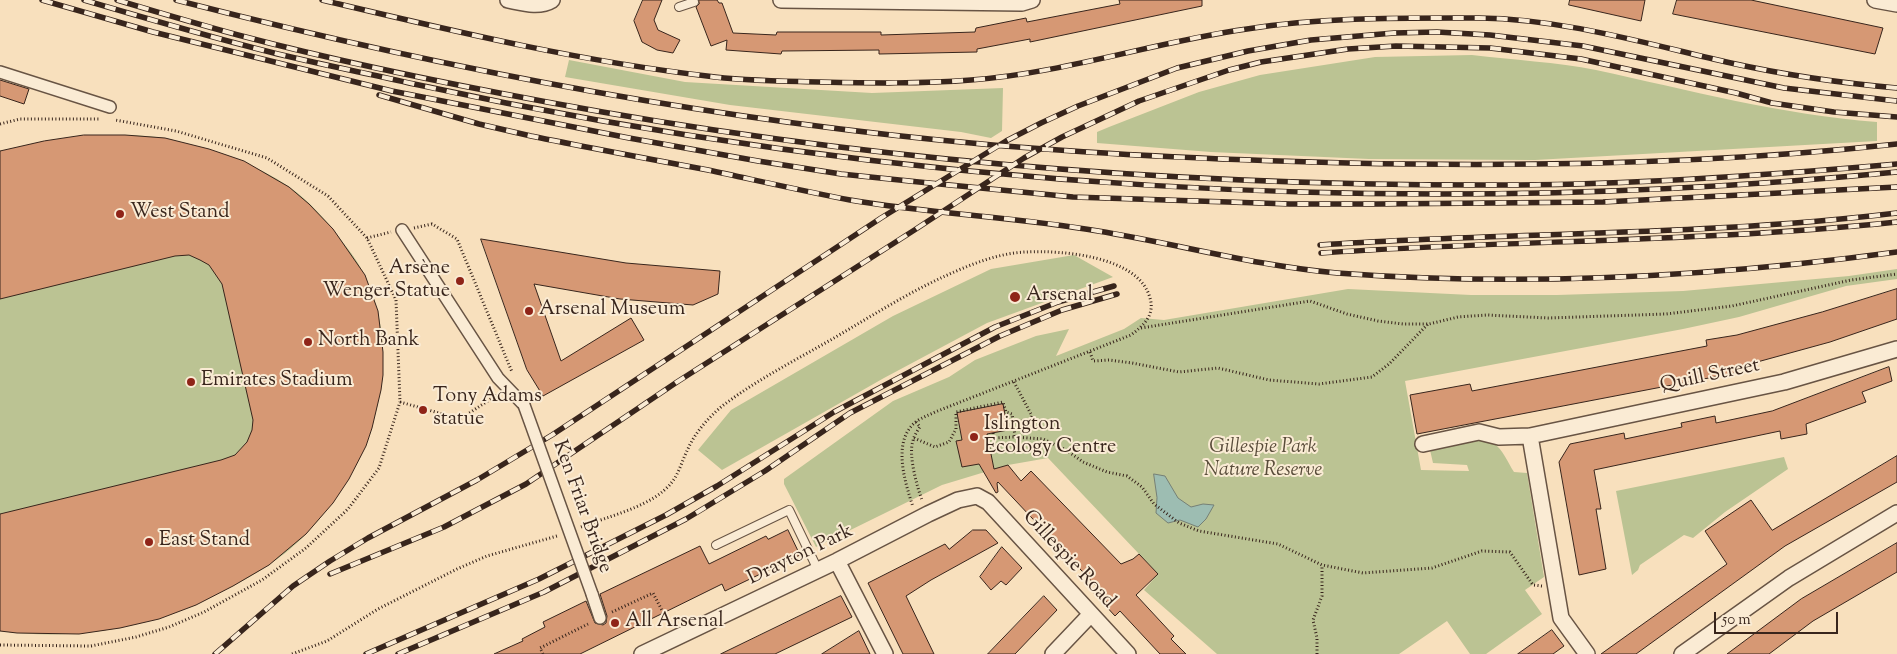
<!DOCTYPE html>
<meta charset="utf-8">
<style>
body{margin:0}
#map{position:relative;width:1897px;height:654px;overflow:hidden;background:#f8e0bd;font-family:"Sorts Mill Goudy",serif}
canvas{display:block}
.scale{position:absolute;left:1714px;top:612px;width:124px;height:22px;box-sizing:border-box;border:2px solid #38251c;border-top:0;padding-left:6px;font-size:15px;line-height:18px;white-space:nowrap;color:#38251c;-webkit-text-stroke:4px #faebd4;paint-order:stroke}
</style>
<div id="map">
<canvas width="1897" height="654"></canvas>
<div class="scale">50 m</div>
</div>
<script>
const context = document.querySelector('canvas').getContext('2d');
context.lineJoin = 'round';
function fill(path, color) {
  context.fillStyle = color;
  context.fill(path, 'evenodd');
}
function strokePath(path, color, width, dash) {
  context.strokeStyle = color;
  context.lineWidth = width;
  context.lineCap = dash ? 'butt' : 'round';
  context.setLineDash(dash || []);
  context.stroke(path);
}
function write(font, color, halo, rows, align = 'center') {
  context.font = font + ' "Sorts Mill Goudy",serif';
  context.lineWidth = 4;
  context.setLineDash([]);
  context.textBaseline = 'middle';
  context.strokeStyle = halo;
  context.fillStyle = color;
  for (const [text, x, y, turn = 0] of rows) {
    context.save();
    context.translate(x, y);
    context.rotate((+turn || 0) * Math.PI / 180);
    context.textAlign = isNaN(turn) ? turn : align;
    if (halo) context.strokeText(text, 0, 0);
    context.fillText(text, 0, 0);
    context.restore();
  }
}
fill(new Path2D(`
 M1472,55C1512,60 1557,62 1596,70C1689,90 1782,115 1877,122V141L1535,160L1369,159L1211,152L1097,143V132L1109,127L1199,92L1260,75L1375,57Z
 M569,60L685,82L872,93L1003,88L1002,131L991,138L961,132L730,105L565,77Z
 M84,135C111,135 139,134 165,138C176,140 186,145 197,148C230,157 259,166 288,186C309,200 327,221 341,240C350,251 359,263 365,276C407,365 371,466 307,533C281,561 246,580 213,596C147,629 73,641 0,631V152Z
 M1074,255L1113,277L987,323L884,378L722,470L698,450L731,410L893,316L991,269Z
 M1897,269V279L1846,286L1739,317L1683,329L1405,381L1421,470L1469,471L1467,465L1433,463L1430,450C1445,447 1481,435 1493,443C1503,449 1508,463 1514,472L1527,473L1544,577L1525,590L1542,614L1486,654H1470L1447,621L1399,654H1217L1144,590L1158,574L1048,458L1008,465L942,485L816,547L784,484V479L893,401L949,377L975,360L1036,336L1069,329L1056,356L1124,329L1141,318L1164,320L1348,289L1471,295H1557L1683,291L1849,276Z
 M1784,457L1788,469L1725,512L1693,538L1684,535L1640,565L1638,570L1632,575L1616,491Z`), '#bbc393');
const water = new Path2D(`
 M1154,474L1165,476L1178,498L1191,507L1203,504L1214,505L1206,519L1198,527L1180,520L1168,523L1156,513L1157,498Z`);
fill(water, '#9dbdb2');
strokePath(water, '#758076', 1);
const building = new Path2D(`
 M643,0H662L654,20L658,30L680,40L673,53L657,50L642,42L634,21Z
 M699,0H717L719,3H722L733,33L776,35L777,32H881V35L975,32L976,28L1026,18L1027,22L1120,4L1119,0H1202V6L1030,42V39L977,49V52L879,54V50L782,51L781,54L726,50L727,40L711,46L696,7L699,4Z
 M1570,0H1645L1641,21L1569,5Z
 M1677,0H1751L1883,28L1875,54L1673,14Z
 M0,80L29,89L24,104L0,96Z
 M84,135H125L165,138L209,149L244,161L289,187L309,204L333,229L365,275L378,311L383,352V375L381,390L372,428L366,446L349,479L333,503L306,534L269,565L233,586L196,605L159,619L120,628L79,634L17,633L0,631V514L221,460L235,455L247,442L252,430L253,420L222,284L209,265L200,260L189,255L175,256L0,299V151L44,141Z
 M481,239L626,263L720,271L718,294L693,305L620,299L534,284L561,361L631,318L644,340L543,396L527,370Z
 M1897,289V319L1830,342L1739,367L1740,372L1417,434L1410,395L1470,384L1472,391L1707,346L1706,340L1737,335L1822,312Z
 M1889,367L1892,381L1862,392L1866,402L1806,424L1807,434L1781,439L1780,431L1594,470L1601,509H1596L1606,569L1579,575L1559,462L1570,444L1624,433L1625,439L1682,427L1681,423L1715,416L1716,423L1772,411Z
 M1003,404L1008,430L987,434L994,469L1008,465L1021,481L1031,471L1121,564L1133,559L1139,554L1158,574L1136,595L1174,636L1171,639L1186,654H1160L1120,611L1115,616L1093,592L1097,587L998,482L997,483L998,492L996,493L979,464L962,467L956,441L962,440L957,413Z
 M1897,456V482L1785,546L1636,654H1601L1727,564L1705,531L1751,500L1772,530Z
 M788,530L800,555L725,591L722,584L580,654H494L523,641L522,639L545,627L543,622L586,601L595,623L603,625L606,623L607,616L600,594L700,546L709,564L766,536L768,539Z
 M973,530H986L998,543L931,580L906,596L934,654H903L868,583L945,544L949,549Z
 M1897,543V572L1813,621L1769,654H1727L1801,599Z
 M1002,547L1022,568L1006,585L1001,581L991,590L980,577Z
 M841,596L852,617L775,654H721Z
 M1044,596L1057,610L1015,654H988Z
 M1552,630L1564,646L1553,654H1518Z
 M859,631L870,654H822Z`);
fill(building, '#d69874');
strokePath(building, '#38251c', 1);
const service = new Path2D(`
 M679,7L694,2
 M716,545L789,510L818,570`);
const pedestrian = new Path2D(`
 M0,72L110,107
 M402,230L498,378L524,405
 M592,594L600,618`);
const minor = new Path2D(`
 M508,0C523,3 539,8 552,0
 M781,0L1022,3L1032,0
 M1875,0L1897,4
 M1530,436L1561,618L1587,654
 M1423,444L1479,432L1499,437L1530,436L1784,382L1897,349
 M837,561L885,654
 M642,654L837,561L928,514L958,500L977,496L988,502L1128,654
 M1053,654L1091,614
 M1682,654L1789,578L1897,513`);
strokePath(service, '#685444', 10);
strokePath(pedestrian, '#685444', 14);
strokePath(minor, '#685444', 18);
strokePath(new Path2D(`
 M0,124L20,119H99
 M414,228L432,224L457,239L512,372
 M367,238L391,232
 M1141,328L1310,301L1347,314L1378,321L1403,324H1429L1458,317L1487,315L1548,318L1666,314L1732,306L1851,280L1897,274
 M1090,352L1093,361L1109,360L1132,363L1179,372L1218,368L1269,380L1319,384L1372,377L1389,364L1428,324
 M1014,382L1032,416L1030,422L1013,420L1015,437
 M400,402L460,419L497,395
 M916,422L920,427C917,431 914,436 913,441C908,454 917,487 922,500
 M993,433V438L1015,437L1043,439L1066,450L1083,462L1107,472L1127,476L1142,487L1154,504L1179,523L1199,531L1278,544L1322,565L1363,573L1432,568L1482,551L1510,552L1533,585L1542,586
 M914,438L935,447L949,442L956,429V412L1003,402L1006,412L1012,414L1013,420
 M581,527C609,516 654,506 672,482C679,473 682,461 687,451C694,434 707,419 721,407C756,380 796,360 834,338C870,317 906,294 943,277C969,265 998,253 1026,252C1062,250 1139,256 1150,298C1155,315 1144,325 1131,335L935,412C929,415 923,417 917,421C891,440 905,482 913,507
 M1103,604L1108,599
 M612,612L653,593L669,624
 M0,645L91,646L136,637L169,627L204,612L262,580L306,548L348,509L379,468L400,402L396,300L367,238L328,196L267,158L176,131L115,120
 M292,654L327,641L378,609L457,569L487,556L557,536
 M543,654L540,648L588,624
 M1317,654V638L1313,620L1322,596V565`), '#38251c', 3, [1, 2.5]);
strokePath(service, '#faebd4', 8);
strokePath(pedestrian, '#faebd4', 11);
strokePath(minor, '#faebd4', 15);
const rail = new Path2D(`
 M42,0L153,32L392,91L629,138L758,161L841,174L919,182L1073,197L1290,204H1377L1603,202L1897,187
 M84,0C145,18 207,36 270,52C318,64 366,73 414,84C899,189 1402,220 1897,172
 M117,0C157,12 198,24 238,35C340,62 444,83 547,102C869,162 1191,187 1518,185C1645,184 1771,175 1897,164
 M176,0C440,68 710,120 982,144C1104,155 1226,160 1348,163C1531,167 1715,164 1897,144
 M322,0C449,30 577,61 707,76C744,81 782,81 819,82C870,83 921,84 971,80C1065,73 1154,42 1247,29C1323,17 1402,18 1479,18C1565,19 1647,44 1731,63C1785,75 1841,83 1897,88
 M379,95L479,124L531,136C590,148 649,159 708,170C755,180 803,191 850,200C932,214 1016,217 1098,231C1178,244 1256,266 1337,273C1523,287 1712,277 1897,252
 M1320,245C1512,232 1706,236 1897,213
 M1321,253C1513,240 1706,242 1897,222
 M330,574L444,527L526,484L677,382L916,229L1024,158L1062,137L1139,101L1229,70L1261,62L1348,49L1396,46L1490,48L1581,59L1736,93L1772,103L1834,112L1897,117
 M215,654L293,586L330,561L368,538L477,480L552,435L881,218L1006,141L1041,123L1078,106L1177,68L1248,51L1311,40L1394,33L1437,32L1490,35L1583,46L1784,88L1897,101
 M366,654L539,579L666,515L717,486L834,412L995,327L1058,302L1114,286
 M398,654L544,592L686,519L765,471L850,413L1000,336L1062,310L1117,294`);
strokePath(rail, '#38251c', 5.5);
strokePath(rail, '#faebd4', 4, [11]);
const pedestrianBridge = new Path2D(`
 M524,405L592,594`);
strokePath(pedestrianBridge, '#685444', 14, []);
strokePath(pedestrianBridge, '#faebd4', 11);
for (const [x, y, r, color] of [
 [120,214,5,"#8f2418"],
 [460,281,5,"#8f2418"],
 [1015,297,6,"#8f2418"],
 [529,311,5,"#8f2418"],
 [308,342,5,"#8f2418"],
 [191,382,5,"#8f2418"],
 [423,410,5,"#8f2418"],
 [974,437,5,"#8f2418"],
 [149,542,5,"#8f2418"],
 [615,623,5,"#8f2418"]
]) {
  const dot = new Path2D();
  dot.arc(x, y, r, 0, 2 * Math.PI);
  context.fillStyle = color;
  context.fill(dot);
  strokePath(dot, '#faebd4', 2);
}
write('20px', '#38251c', '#faebd4', [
 ["West Stand",130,214],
 ["Arsène",450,270,"right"],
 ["Wenger Statue",450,293,"right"],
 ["Arsenal",1026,297],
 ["Arsenal Museum",539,311],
 ["North Bank",318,342],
 ["Emirates Stadium",201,382],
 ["Tony Adams",433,398],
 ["statue",433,421],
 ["Islington",984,426],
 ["Ecology Centre",984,449],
 ["East Stand",159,542],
 ["All Arsenal",625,623]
], 'left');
write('20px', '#38251c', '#faebd4', [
 ["Quill Street",1710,377,-12],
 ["Ken Friar Bridge",581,507,70],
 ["Drayton Park",801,556,-26],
 ["Gillespie Road",1068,560,47]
]);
write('italic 20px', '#594c3a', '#faebd4', [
 ["Gillespie Park",1263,449],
 ["Nature Reserve",1263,472]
]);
</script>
